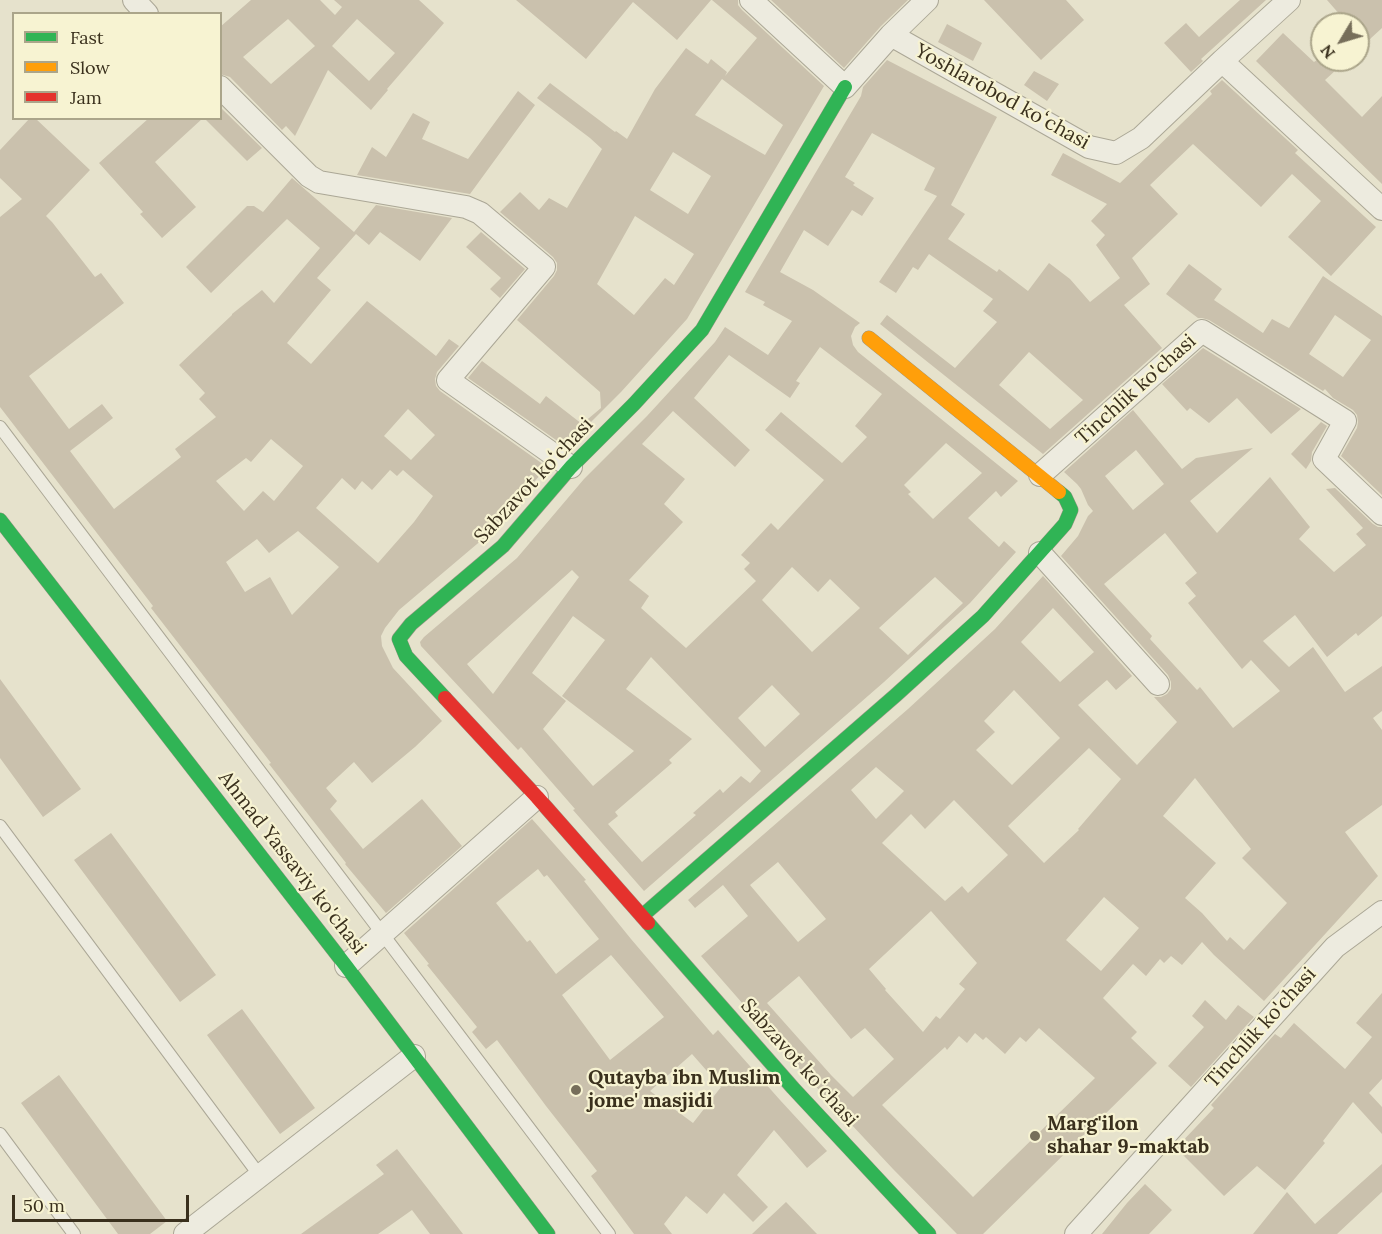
<!DOCTYPE html>
<meta charset="utf-8">
<style>
body{margin:0}
#map{position:relative;width:1382px;height:1234px;overflow:hidden;background:#e6e2cc;font-family:Lora,serif}
canvas{display:block}
.legend{position:absolute;left:12px;top:12px;width:210px;height:108px;box-sizing:border-box;background:#f7f3d2;border:2px solid #aba58a;margin:0;padding:8px 10px;list-style:none;font-size:18px;color:#3a301d}
.legend li{display:flex;align-items:center;gap:12px;height:30px}
.legend b{width:30px;border:2px solid #aba58a}
.north{position:absolute;left:1310px;top:12px;width:60px;height:60px;box-sizing:border-box;background:#f7f3d2;border:2px solid #aba58a;border-radius:50%;rotate:232deg;font-size:16px;font-weight:700;line-height:24px;text-align:center;color:#3a301d}
.north::after{content:'';display:block;margin:auto;width:21px;height:27px;background:#766e5a;clip-path:polygon(50% 0,100% 100%,50% 72%,0 100%)}
.scale{position:absolute;left:12px;top:1195px;width:177px;height:27px;box-sizing:border-box;border:3px solid #3a301d;border-top:0;padding-left:8px;font-size:18px;line-height:21px;white-space:nowrap;color:#3a301d;-webkit-text-stroke:4px #f7f3d2;paint-order:stroke}
</style>
<div id="map">
<canvas width="1382" height="1234"></canvas>
<ul class="legend">
<li><b style="height:8px;background:#30b455"></b>Fast</li>
<li><b style="height:8px;background:#ff9f0a"></b>Slow</li>
<li><b style="height:8px;background:#e5322d"></b>Jam</li>
</ul>
<div class="north">N</div>
<div class="scale">50 m</div>
</div>
<script>
const context = document.querySelector('canvas').getContext('2d');
context.lineJoin = 'round';
function fill(path, color) {
  context.fillStyle = color;
  context.fill(path, 'evenodd');
}
function strokePath(path, color, width, dash) {
  context.strokeStyle = color;
  context.lineWidth = width;
  context.lineCap = dash ? 'butt' : 'round';
  context.setLineDash(dash || []);
  context.stroke(path);
}
function write(font, color, halo, rows, align = 'center') {
  context.font = font + ' Lora,serif';
  context.lineWidth = 4.5;
  context.setLineDash([]);
  context.textBaseline = 'middle';
  context.strokeStyle = halo;
  context.fillStyle = color;
  for (const [text, x, y, turn = 0] of rows) {
    context.save();
    context.translate(x, y);
    context.rotate((+turn || 0) * Math.PI / 180);
    context.textAlign = isNaN(turn) ? turn : align;
    if (halo) context.strokeText(text, 0, 0);
    context.fillText(text, 0, 0);
    context.restore();
  }
}
fill(new Path2D(`
 M251,0H320L335,15L342,7L334,0H419L444,23L387,89L388,90L371,110L328,70L295,136L286,126L282,130L230,77L220,74V27ZM288,19L315,46L271,84L243,57ZM357,19L395,53L369,81L332,46Z
 M516,0H711L677,40L633,2L586,59Z
 M712,0H738V5L742,10L824,86L687,319L621,392L566,447L468,378L482,361L540,404L546,396L582,424L601,408L600,392L517,320L554,276L557,270V263L553,257L500,212L520,192L539,210L549,198L567,208L602,149L590,138L537,98L550,83L615,132L616,131L627,139L655,89L686,48L708,64L711,59L727,72L725,76L757,38ZM722,79L783,125L765,155L695,115ZM673,152L711,176L688,214L650,190ZM635,216L694,254L674,285L665,278L634,315L597,284Z
 M771,0H908L881,26L844,68Z
 M984,0H1066L1084,20L1041,60Z
 M1240,0H1266L1201,59L1203,61L1191,72L1164,43L1186,23L1199,37Z
 M1327,0H1382V28L1358,50V24H1348Z
 M947,24L982,43L973,61L938,42Z
 M1283,33L1314,62L1317,60H1347L1325,80L1362,117L1382,96V184L1256,61Z
 M887,60L997,117L951,205L965,214L948,239L997,272L999,269L1028,291L1049,263L1070,279L1090,302L1120,278L1096,245L1105,235L1091,221L1107,204L1051,175L1063,153L1120,183L1212,94L1210,91L1222,80L1298,150L1295,153L1376,227L1331,276L1288,237L1321,201L1292,174L1261,207L1193,144L1150,185L1178,214L1132,258L1150,284L1124,305L1162,348L1043,454L880,324L887,315L955,368L997,322L983,311L993,299L929,254L918,270L913,267L896,293L879,282L937,196L924,190L935,168L872,133L845,177L855,183L853,185L874,198L862,216L852,210L828,246L804,230L780,272L813,290L860,323L855,327L851,336L853,345L858,352L1018,481L1001,497L996,491L968,518L999,547L1004,541L1016,552L970,603L884,682L644,891L573,810L575,809L521,747L518,750L421,646L420,642L424,637L517,558L584,479L647,416L715,342L725,327L768,355L792,321L763,305L765,302L745,292L861,96L863,87ZM820,347L882,394L855,426L867,437L842,463L781,412L765,430L824,480L778,530L771,523L741,555L750,563L744,569L756,581L686,648L641,608L649,596L629,580L683,522L664,504L685,479L642,444L673,411L735,467L750,450L694,398L729,355L790,398L800,383L796,381ZM1029,352L1083,400L1050,429L999,385ZM946,443L982,473L933,519L908,494L911,492L904,485ZM792,567L818,592L830,579L860,608L812,652L762,600ZM572,570L579,577L493,694L467,664ZM935,577L963,603L908,655L879,628ZM573,616L605,640L562,696L634,751L593,786L543,729L566,701L532,673ZM651,657L761,771L750,783L741,776L723,793L720,789L693,813L696,815L642,862L608,824L618,816L615,812L672,763L669,760L692,739L626,689ZM772,685L800,714L765,747L738,718Z
 M1034,71L1059,84L1047,101L1024,85Z
 M518,91L535,105L470,194L357,175L372,147L386,157L413,113L430,122L422,139L468,159Z
 M220,107L262,148L247,161L204,118H220Z
 M30,118H35L90,170L46,216L52,222L95,277L101,273L124,303L29,376L69,429L102,404L113,418L70,451L114,509L181,457L175,449L216,417L199,399L205,393L179,365L232,315V314L262,290L274,303L320,248L287,219L211,293L186,267L247,206H254L263,212L292,178L354,232L376,205L452,218L420,261L380,232L369,245L356,234L317,278L331,290L287,343L311,364L367,301L436,356L449,339L459,346L437,372L435,379L436,386L440,391L547,467L490,533L399,610L385,628L381,636L382,646L393,668L442,721L415,747L372,783L354,762L326,788L337,801L330,809L363,849L422,799L462,846L386,913L345,864L346,863L269,764L271,763L151,608L153,606L0,407V217L22,199L0,178V150ZM408,409L435,435L411,460L384,436ZM271,439L303,466L274,501L263,491L244,511L216,481L246,458L251,462ZM390,470L397,476L403,470L433,496L414,522L378,563L316,508L342,478L355,490L362,481L372,490ZM298,531L339,567L292,615L270,577L245,592L226,562L257,539L269,553Z
 M149,118H203L155,162L196,207L162,238L140,214L143,212L99,163Z
 M481,232L525,269L500,298L490,289L501,278L466,247Z
 M1189,264L1222,289L1214,300L1263,333L1272,319L1289,328L1323,276L1382,316V495L1341,456L1357,428L1358,422L1357,415L1353,410L1333,398L1325,389L1323,391L1209,320L1202,318H1198L1166,294ZM1335,315L1371,340L1343,377L1309,354Z
 M1203,348L1301,409L1271,434L1237,398L1209,423L1190,408L1187,411L1162,384Z
 M1133,410L1182,469L1196,458L1253,448L1190,501L1217,533L1270,477L1310,527L1299,539L1334,572L1366,545L1356,534L1363,528L1326,489L1335,488L1373,524L1378,527H1382V616L1358,636L1356,633L1327,657L1295,615L1263,641L1289,667L1313,647L1345,692L1382,666V711L1373,718L1382,730V805L1345,832L1378,876L1264,1001L1214,955L1202,942L1182,965L1171,956L1164,963L1160,959L1146,976L1133,964L1103,998L1137,1032L1131,1038L1157,1063L983,1234H957L893,1169L806,1076L701,956L748,916L723,885L695,908L688,900L908,709L995,629L1043,576L1132,676L1116,690L1107,680L1078,705L1137,765L1177,722L1154,697H1161L1167,694L1171,689V682L1168,675L1061,556L1078,536L1088,516L1093,511L1088,505L1081,489L1077,484L1064,472ZM1136,450L1164,484L1133,510L1105,476ZM1165,533L1197,573L1185,583L1196,596L1188,603L1242,669L1251,660L1280,691L1233,728L1200,687L1197,690L1150,639L1152,636L1104,584ZM1053,608L1094,652L1060,682L1021,642ZM1014,690L1060,738L1012,785L976,750L995,732L984,721ZM1089,748L1121,779L1078,829L1079,830L1044,863L1008,826ZM876,767L904,791L876,819L851,790ZM1195,778L1251,849L1242,858L1287,903L1244,950L1230,937L1227,941L1202,913L1185,898L1216,863L1163,816ZM954,800L1008,855L968,893L962,886L945,901L882,843L911,814L925,829ZM778,862L826,919L798,942L750,885ZM1104,897L1139,928L1101,971L1066,940ZM931,911L977,963L959,984L965,989L940,1019L936,1016L923,1032L885,990L886,989L869,969ZM799,976L851,1039L865,1028L894,1059L853,1097L831,1075L767,1003ZM1039,1028L1095,1078L973,1197L882,1105L945,1047L947,1050L959,1036L967,1043L975,1033L983,1040L986,1037L1005,1054L1020,1037L1026,1042Z
 M1321,422L1327,426L1312,452L1311,461L1306,469L1291,454Z
 M0,679L81,789L43,817L0,758Z
 M532,819L586,880L584,881L631,939L713,1035L718,1030L780,1100L827,1151L807,1168L774,1130L737,1175L768,1207L753,1222L724,1193L707,1214L686,1196L664,1224L672,1234H634L591,1176L597,1171L546,1106L497,1040L486,1049L472,1032L477,1027L427,965L429,964L404,933ZM538,869L544,877L547,875L599,939L556,974L530,940L527,942L496,903ZM611,955L664,1017L610,1060L562,995ZM692,1054L721,1087L693,1123L650,1091Z
 M111,833L216,975L180,1002L74,860Z
 M1382,993V1079L1369,1093L1382,1107V1134L1353,1102L1323,1141L1325,1143L1285,1190L1257,1166L1224,1196L1176,1148L1214,1108L1211,1105L1275,1034L1281,1038L1294,1023L1345,1069L1372,1037L1356,1023Z
 M1205,1000L1226,1020L1238,1005L1254,1017L1191,1087L1168,1066L1204,1027L1192,1016Z
 M242,1009L315,1108L280,1134L207,1035Z
 M59,1075L167,1221L150,1234H118L21,1103Z
 M397,1149L463,1234H430L412,1210L378,1234H301L384,1174L376,1165Z
 M1382,1164V1192L1337,1234H1253L1287,1192L1315,1224Z
 M1145,1184L1172,1210L1149,1234H1102L1127,1203Z
 M786,1202L817,1234H752Z`), '#cac1ad');
const lane = new Path2D(`
 M0,427L609,1234
 M0,826L260,1176
 M0,1134L74,1234`);
const street = new Path2D(`
 M134,0L147,14
 M751,0L845,87L891,35L927,0
 M891,35L1089,147L1116,153L1141,138L1222,61L1382,209
 M1222,61L1289,0
 M220,87L309,176L319,182L466,207L480,213L544,267L448,380L571,467
 M1040,475L1202,331L1345,421L1324,459L1382,514
 M1040,553L1158,684
 M346,966L537,797
 M185,1234L414,1056
 M1076,1234L1335,947L1382,912`);
const fast = new Path2D(`
 M0,520L346,966L548,1234
 M445,698L406,656L399,639L411,624L503,546L571,467L634,404L702,330L845,87
 M642,916L896,695L983,616L1065,524L1071,510L1065,497L1059,492
 M648,923L793,1088L929,1234`);
const slow = new Path2D(`
 M869,338L1059,492`);
const jam = new Path2D(`
 M445,698L537,797L648,923`);
strokePath(lane, '#aba796', 14);
strokePath(street, '#aba796', 24);
strokePath(fast, '#9a9686', 15);
strokePath(slow, '#9a9686', 15);
strokePath(jam, '#9a9686', 15);
strokePath(lane, '#edebdf', 12);
strokePath(street, '#edebdf', 22);
strokePath(fast, '#30b455', 14);
strokePath(slow, '#ff9f0a', 14);
strokePath(jam, '#e5322d', 14);
for (const [x, y, r, color] of [
 [576,1090,6,"#766e5a"],
 [1035,1136,6,"#766e5a"]
]) {
  const dot = new Path2D();
  dot.arc(x, y, r, 0, 2 * Math.PI);
  context.fillStyle = color;
  context.fill(dot);
  strokePath(dot, '#f7f3d2', 2);
}
write('20px', '#3a301d', '#f7f3d2', [
 ["Yoshlarobod koʻchasi",1002,97,29],
 ["Tinchlik ko'chasi",1136,390,-42],
 ["Sabzavot koʻchasi",534,481,-47],
 ["Ahmad Yassaviy ko'chasi",292,863,52],
 ["Tinchlik ko'chasi",1261,1028,-48],
 ["Sabzavot koʻchasi",799,1063,48]
]);
write('bold 20px', '#3a301d', '#f7f3d2', [
 ["Qutayba ibn Muslim",588,1078],
 ["jome' masjidi",588,1101],
 ["Marg'ilon",1047,1124],
 ["shahar 9-maktab",1047,1147]
], 'left');
</script>
